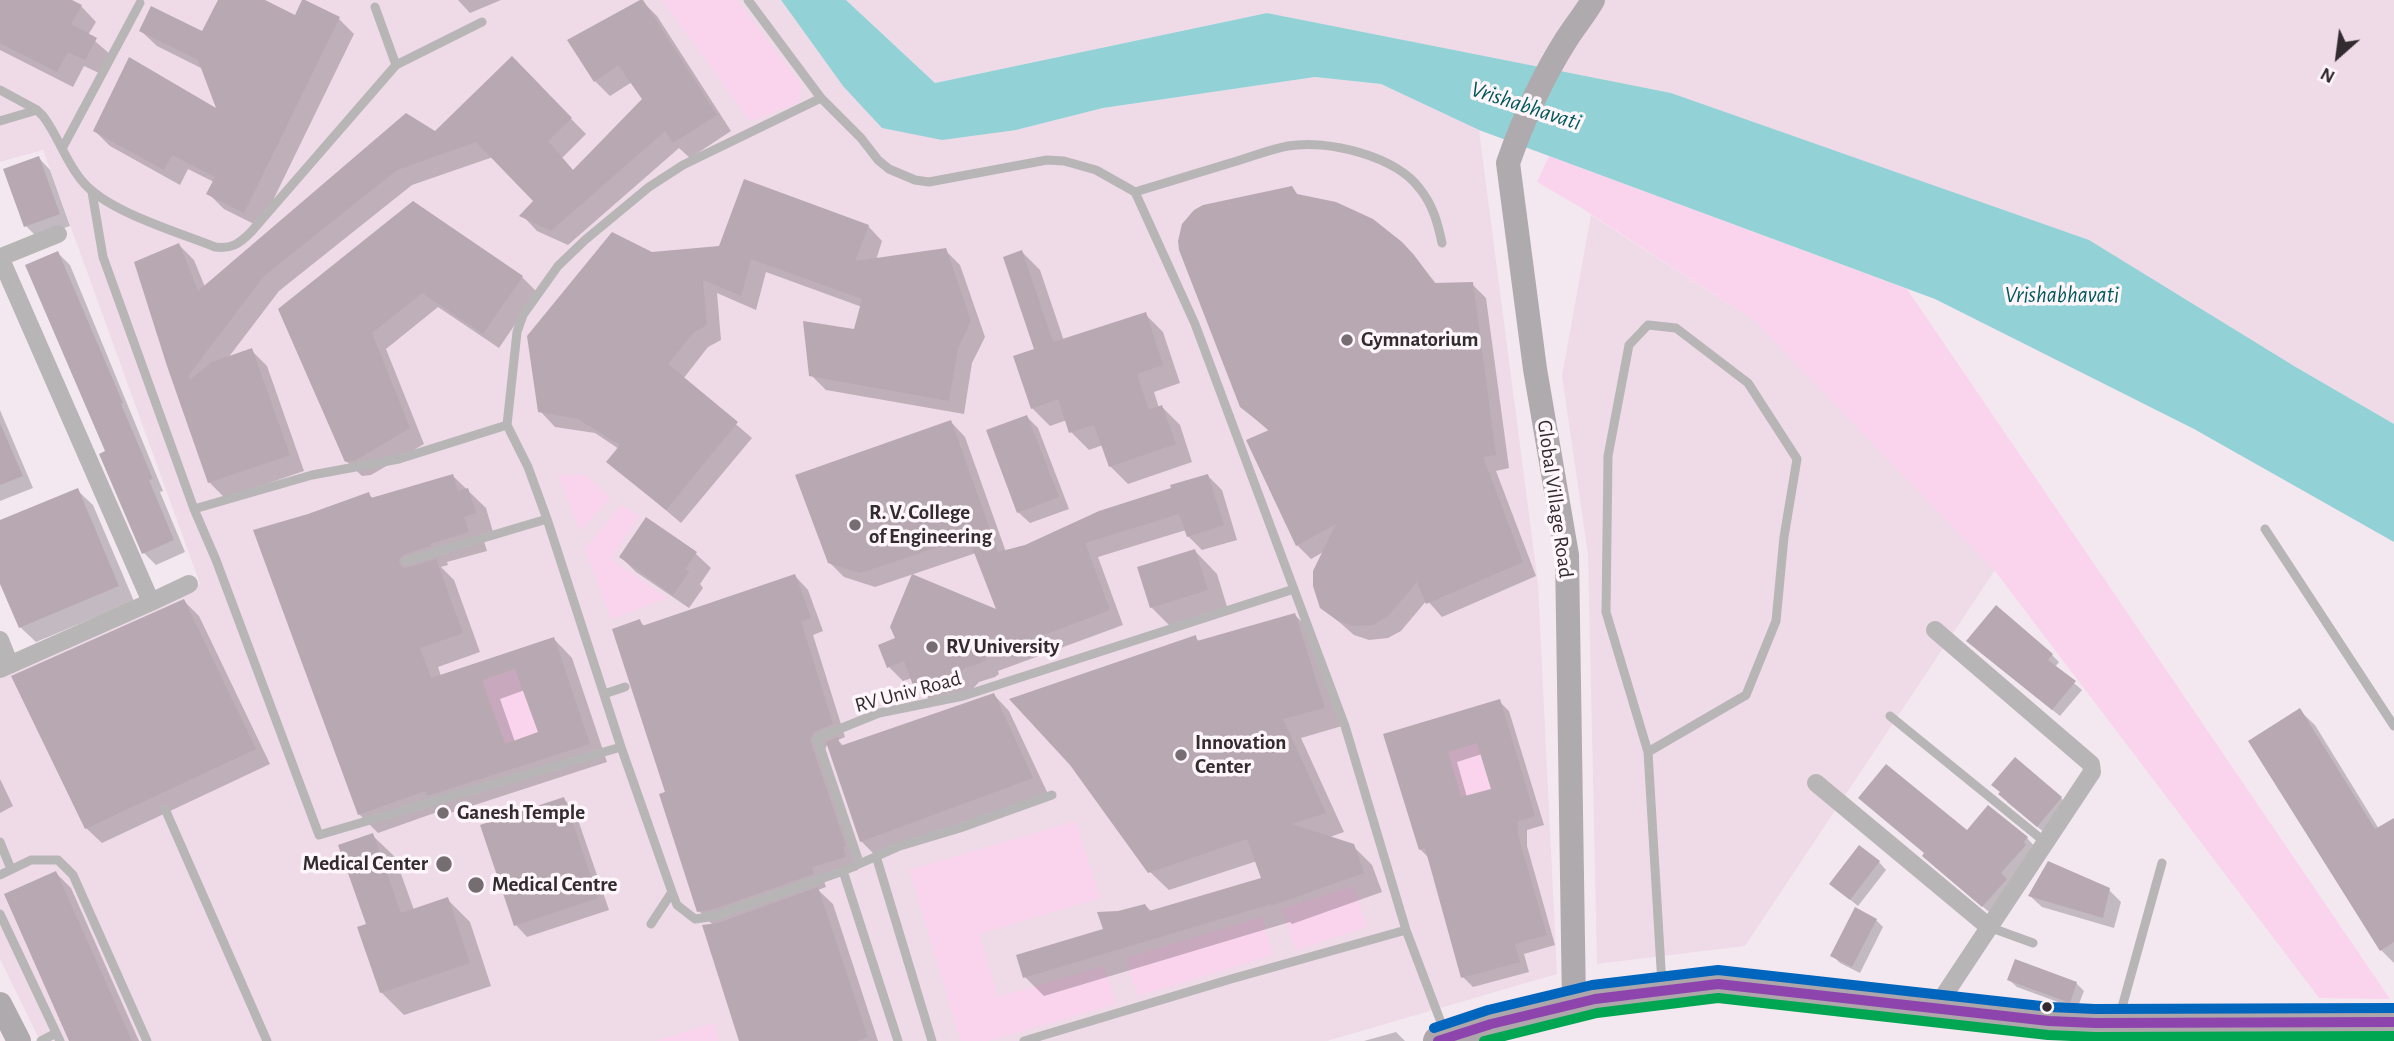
<!DOCTYPE html>
<style>
body{margin:0}
#map{position:relative;width:2394px;height:1041px;overflow:hidden;background:#f4e8f0;font-family:"Alegreya Sans",sans-serif}
canvas{display:block}
.north{position:absolute;left:2303px;top:21px;width:70px;height:70px;-webkit-text-stroke:5px #fef6fb;paint-order:stroke;rotate:208deg;font-size:19px;font-weight:700;line-height:28px;text-align:center;color:#322b30}
.north::after{content:'';display:block;margin:auto;width:24px;height:32px;background:#322b30;clip-path:polygon(50% 0,100% 100%,50% 72%,0 100%)}
</style>
<div id="map">
<canvas width="2394" height="1041"></canvas>
<div class="north">N</div>
</div>
<script>
const context = document.querySelector('canvas').getContext('2d');
context.lineJoin = 'round';
function fill(path, color) {
  context.fillStyle = color;
  context.fill(path, 'evenodd');
}
function strokePath(path, color, width, dash) {
  context.strokeStyle = color;
  context.lineWidth = width;
  context.lineCap = dash ? 'butt' : 'round';
  context.setLineDash(dash || []);
  context.stroke(path);
}
function write(font, color, halo, rows, align = 'center') {
  context.font = font + ' "Alegreya Sans",sans-serif';
  context.lineWidth = 7;
  context.setLineDash([]);
  context.textBaseline = 'middle';
  context.strokeStyle = halo;
  context.fillStyle = color;
  for (const [text, x, y, turn = 0] of rows) {
    context.save();
    context.translate(x, y);
    context.rotate((+turn || 0) * Math.PI / 180);
    context.textAlign = isNaN(turn) ? turn : align;
    if (halo) context.strokeText(text, 0, 0);
    context.fillText(text, 0, 0);
    context.restore();
  }
}
fill(new Path2D(`
 M0,0H781L843,86L1016,130L1103,108L1315,77L1381,84L1479,130L1538,583L1557,974L1327,1041H40L0,959V673L200,584L43,150L0,162Z
 M846,0H2394V424L2294,366L1671,94L1267,13L935,83Z
 M1591,215L1755,321L1995,570L1745,946L1597,964L1588,555L1562,376Z`), '#efdbe8');
fill(new Path2D(`
 M662,0H737L802,86L798,103L750,121Z
 M1549,156L1907,289L2390,999L2319,998L1995,571L1755,321L1580,207L1537,182Z
 M558,475H586L610,498L580,531Z
 M621,505L639,516L610,559L667,598L611,619L585,549Z
 M515,669L538,732L505,744L482,680Z
 M1477,743L1491,789L1443,803L1435,776L1453,771L1448,752Z
 M1076,821L1100,898L979,934L998,997L1104,966L1116,1004L988,1041H961L909,870Z
 M1353,886L1367,927L1296,950L1282,909Z
 M1262,917L1273,955L1138,996L1126,958Z
 M714,1023L719,1041H655Z`), '#fad3ec');
fill(new Path2D(`
 M781,0H846L935,83L1267,13L1671,93L2089,240L2294,366L2394,424V542L2194,429L1935,299L1479,130L1381,84L1315,77L1103,108L1016,130L942,140L882,128L843,86Z`), '#92d2d6');
fill(new Path2D(`
 M0,0H68L81,6L96,22L88,35L111,55L101,74L84,66L73,87L0,50Z
 M220,0H261L296,17L339,19L354,34L260,227L224,209L209,194L214,182L188,169L180,185L110,146L95,131L220,112L203,69L157,46L141,31L203,34Z
 M458,0H501L470,13Z
 M642,1L657,16L731,131L690,158L679,148L568,245L537,231L522,215L536,201L493,157L412,185L279,291L228,358L251,350L267,366L304,471L225,498L210,483L168,366L179,245L194,260L205,287L435,133L512,59L586,134L562,158L574,172L645,99L632,82L610,96L595,81Z
 M39,158L50,170L70,226L37,237L26,226Z
 M1291,188L1300,197L1416,258L1437,285L1472,284L1486,298L1509,468L1496,471L1536,576L1442,617L1427,600L1401,631L1388,638L1369,640L1354,635L1322,607L1325,551L1311,559L1297,545L1270,432L1241,406Z
 M868,226L882,241L876,260L945,250L960,265L985,337L972,363L964,414L826,390L811,375L856,331L862,307L766,272L756,310L717,293L721,340L708,347L683,379L752,438L681,523L609,462L619,449L595,433L555,427L540,411L652,253L721,248Z
 M1022,252L1040,270L1064,341L1145,314L1163,332L1180,383L1154,392L1159,408L1162,407L1180,425L1192,462L1128,484L1110,466L1103,445L1089,450L1071,432L1067,420L1050,426L1032,408L1036,350Z
 M58,253L70,265L163,491L160,492L185,552L156,565L144,553L107,452Z
 M522,277L537,292L499,348L438,307L386,349L424,444L371,475L362,476L346,461L280,309Z
 M0,410L33,488L0,501Z
 M1027,417L1038,428L1069,509L1030,523L1018,512Z
 M951,422L965,437L1006,552L1026,547L1208,476L1222,490L1237,540L1202,550L1188,536L1186,530L1098,557L1123,625L998,671L999,674L995,677L979,682L965,697L950,694L929,699L915,684L912,678L903,681L889,667L1000,612L976,553L875,587L844,577L829,562Z
 M453,476L486,508L493,532L482,535L487,551L447,562L448,565L441,567L454,580L480,652L438,667L441,676L554,639L572,658L607,762L447,814L443,810L378,833L359,814L308,516L368,494L374,499ZM525,690L540,733L515,742L500,699Z
 M77,490L93,505L134,601L36,642L20,627L0,579V522Z
 M1195,551L1217,574L1229,613L1174,630L1151,607Z
 M696,554L711,568L700,584L703,588L689,608L636,572L621,557Z
 M795,576L808,590L823,631L813,635L845,737L838,740L844,747L994,695L1009,711L1048,794L876,856L861,841L828,743L823,754L858,870L824,881L826,887L818,890L833,904L878,1041H741L713,925L699,911L667,793L640,621L645,627Z
 M184,601L199,616L270,764L102,843L86,828Z
 M1295,615L1314,634L1342,726L1301,738L1344,832L1327,838L1353,846L1372,865L1382,892L1292,924L1290,922L1044,996L1025,977L1105,931L1118,913L1145,905L1152,912L1264,879L1257,861L1169,890L1149,871L1195,637L1200,642Z
 M1976,649L2052,655L2059,662L2055,667L2082,690L2060,716Z
 M1499,701L1509,711L1544,825L1527,830V846L1555,945L1524,954L1529,972L1473,987L1463,977L1430,859L1420,849L1386,735ZM1482,754L1493,790L1467,797L1457,762Z
 M2300,711L2315,725L2379,829L2394,820V963L2381,950Z
 M0,779L13,806L0,813Z
 M2061,798L2068,805L2045,833L2007,802Z
 M564,799L575,811L609,910L527,937L516,925Z
 M1967,832L2027,838L2037,849L1994,916L1935,867L1926,854Z
 M372,835L395,857L414,910L447,899L470,922L491,986L404,1015L381,992L369,925Z
 M1879,862L1886,870L1858,906L1831,884Z
 M56,873L71,888L139,1041H71Z
 M2109,890L2121,902L2114,928L2042,907L2030,896Z
 M1876,920L1883,927L1860,973L1840,963L1832,955Z
 M2009,980L2076,983L2084,991L2077,1009L2017,987Z
 M1396,1032L1405,1041H1364Z`), '#0003');
fill(new Path2D(`
 M0,0H72L82,5L71,24L97,38L85,60L68,52L57,72L0,43Z
 M218,0H265L295,15L302,0H305L340,17L244,213L206,194L215,177L172,155L164,170L93,131L129,57L216,108L198,60L139,31L151,6L202,31Z
 M640,0H643L717,115L673,143L665,131L551,231L519,216L533,201L476,142L397,170L264,276L188,376L191,379L212,362L252,348L290,455L208,483L167,366L134,262L179,243L198,291L406,113L435,131L512,56L572,118L548,141L573,170L642,99L618,65L594,82L567,40Z
 M39,156L60,214L24,227L3,169Z
 M744,179L869,225L855,261L946,248L971,321L958,348L949,401L809,376L803,321L854,329L862,299L751,259L741,296L703,280L707,325L694,332L668,364L738,422L666,510L606,462L620,445L578,419L538,412L527,336L612,232L652,252L719,246Z
 M1292,186L1297,194L1336,202L1373,219L1402,242L1414,255L1434,283L1473,282L1496,455L1483,457L1523,562L1426,604L1417,582L1387,617L1373,625L1354,626L1338,621L1320,608L1313,586V571L1336,524L1296,546L1246,440L1269,430L1240,407L1179,250L1178,241L1182,224L1194,210L1203,205Z
 M413,201L523,276L483,334L422,293L372,333L410,428L356,460L345,462L278,309Z
 M1022,250L1053,342L1146,312L1163,365L1137,374L1149,410L1162,405L1176,444L1109,467L1094,425L1069,433L1058,399L1031,409L1013,356L1034,349L1003,257Z
 M58,251L123,403L121,404L153,479L149,480L174,540L142,554L99,454L105,451L25,265Z
 M1027,415L1059,497L1017,513L986,430Z
 M951,420L998,552L1025,545L1099,511L1171,488L1170,485L1208,474L1224,525L1187,537L1179,514L1085,543L1110,610L985,657L986,660L980,663L965,668L950,683L934,680L913,685L904,661L887,668L878,645L895,638L890,627L912,574L996,609L968,537L860,573L828,563L795,475Z
 M0,423L23,476L0,485Z
 M453,474L458,491L468,488L476,513L464,517L469,532L430,544L431,546L403,555L399,560L401,566L405,568L436,559L463,633L420,648L431,678L554,637L590,744L427,796L425,791L358,815L253,530L308,514L369,492L371,498ZM515,669L538,732L505,744L482,680Z
 M78,488L119,586L19,628L0,584V520Z
 M646,517L697,552L685,569L689,572L673,595L619,557Z
 M1195,549L1208,590L1150,608L1137,567Z
 M795,574L811,618L801,621L833,724L814,732L810,740L846,846L843,847L846,857L812,867L814,874L714,909L697,912L659,794L665,792L612,629L640,619L642,626Z
 M184,599L256,749L85,829L11,676Z
 M1996,605L2053,654L2048,660L2076,681L2052,710L1966,641Z
 M1295,613L1325,708L1283,719L1326,813L1292,824L1354,844L1364,873L1271,906V904L1023,978L1016,955L1103,929L1097,912L1118,911L1145,904L1149,911L1261,878L1247,839L1148,873L1070,765L1009,699L1196,635L1197,641Z
 M994,693L1033,778L860,842L826,742L838,737L840,746Z
 M1500,699L1535,816L1518,821V835L1547,935L1515,944L1520,962L1461,978L1425,848L1419,850L1383,734ZM1477,743L1491,789L1461,797L1448,752Z
 M2300,708L2375,829L2394,818V942L2380,951L2248,741Z
 M2015,757L2062,797L2037,827L1998,794L2000,792L1991,785Z
 M1886,764L1967,830L1988,805L2028,837L2024,842L2026,845L2001,873L2007,879L1982,907L1922,856L1924,853L1858,798Z
 M564,797L598,898L514,926L480,825Z
 M373,833L401,913L448,897L470,963L380,993L357,927L366,924L338,845Z
 M1859,845L1880,861L1850,900L1829,884Z
 M2048,861L2110,888L2103,918L2028,896Z
 M56,871L132,1041H69L4,894Z
 M818,887L868,1037L856,1041H739L702,925L718,923Z
 M1855,907L1877,919L1852,967L1830,956Z
 M2015,959L2077,982L2070,1003L2007,980Z`), '#b8a8b2');
strokePath(new Path2D(`
 M748,0L821,98L861,138L878,160L889,169L915,180L929,182L1047,160L1064,161L1096,170L1135,192L1195,324L1345,726L1406,930L1445,1033
 M375,7L396,65
 M0,90L37,110L43,116C59,137 66,163 83,182C108,212 178,232 215,247C232,249 239,244 251,232L396,65L482,22
 M821,98L683,165L649,187L585,240L558,266L523,315L517,332L507,425L528,467L547,519L621,747L672,892L677,905L695,919L716,916L843,871L900,846L960,828L1052,795
 M0,121L37,110
 M63,147L140,3
 M92,192L103,257L194,509
 M1135,192C1169,182 1203,171 1237,161C1254,156 1271,149 1288,146C1327,139 1396,156 1420,189C1433,205 1438,224 1442,243
 M507,425L399,459L312,475L194,509L216,560L319,835L621,747
 M2265,529L2394,726
 M406,561L547,519
 M604,694L625,687
 M1890,716L2045,842
 M1648,752L1746,695L1776,621L1784,537L1797,459L1748,383L1676,328L1648,325L1629,345L1608,456L1606,612L1648,752L1662,985
 M165,809L267,1041
 M0,842L11,869
 M876,856L932,1041
 M859,862L817,738L879,713L963,696L1294,589
 M843,871L898,1041
 M0,875L31,860H58L73,875L147,1041
 M0,914L60,1041
 M651,924L672,892
 M1989,927L2033,943
 M2119,1018L2162,863
 M41,1041L56,1033
 M1024,1041L1231,979L1406,930`), '#b8b5b7', 9);
strokePath(new Path2D(`
 M0,257L151,602L0,669
 M1,257L58,234
 M151,602L189,584
 M0,640L10,665
 M1816,783L1989,927
 M1935,1009L2092,772L2091,764L1935,630`), '#b8b5b7', 18);
strokePath(new Path2D(`
 M0,1004L19,1041
 M1574,1004L1567,555L1535,369L1508,163C1523,120 1542,78 1566,40C1575,26 1585,14 1593,0`), '#afaaad', 24);
strokePath(new Path2D(`
 M1438,1041L1491,1024L1595,999L1718,984L2049,1021L2095,1023L2394,1022`), '#ada7ab', 30);
strokePath(new Path2D(`
 M1438,1041L1491,1024L1595,999L1718,984L2049,1021L2095,1023L2394,1022`), '#8e44ad', 10);
strokePath(new Path2D(`
 M1484,1041L1597,1013L1718,998L2048,1035L2095,1037L2394,1036`), '#00a651', 10);
strokePath(new Path2D(`
 M1434,1028L1488,1010L1592,985L1718,970L2050,1007L2095,1009L2394,1008`), '#0065bd', 10);
for (const [x, y, r, color] of [
 [1347,340,7,"#766d73"],
 [855,525,7,"#766d73"],
 [932,647,7,"#766d73"],
 [1181,755,7,"#766d73"],
 [443,813,7,"#766d73"],
 [444,864,9,"#766d73"],
 [476,885,9,"#766d73"],
 [2047,1007,6,"#322b30"]
]) {
  const dot = new Path2D();
  dot.arc(x, y, r, 0, 2 * Math.PI);
  context.fillStyle = color;
  context.fill(dot);
  strokePath(dot, '#fef6fb', 2.5);
}
write('bold 21px', '#322b30', '#fef6fb', [
 ["Gymnatorium",1361,340],
 ["R. V. College",869,513],
 ["of Engineering",869,537],
 ["RV University",946,647],
 ["Innovation",1195,743],
 ["Center",1195,767],
 ["Ganesh Temple",457,813],
 ["Medical Center",428,864,"right"],
 ["Medical Centre",492,885]
], 'left');
write('21px', '#322b30', '#fef6fb', [
 ["Global Village Road",1555,499,82],
 ["RV Univ Road",908,692,-15]
]);
write('italic 23px', '#005a5c', '#fef6fb', [
 ["Vrishabhavati",1526,106,18],
 ["Vrishabhavati",2062,295]
]);
</script>
